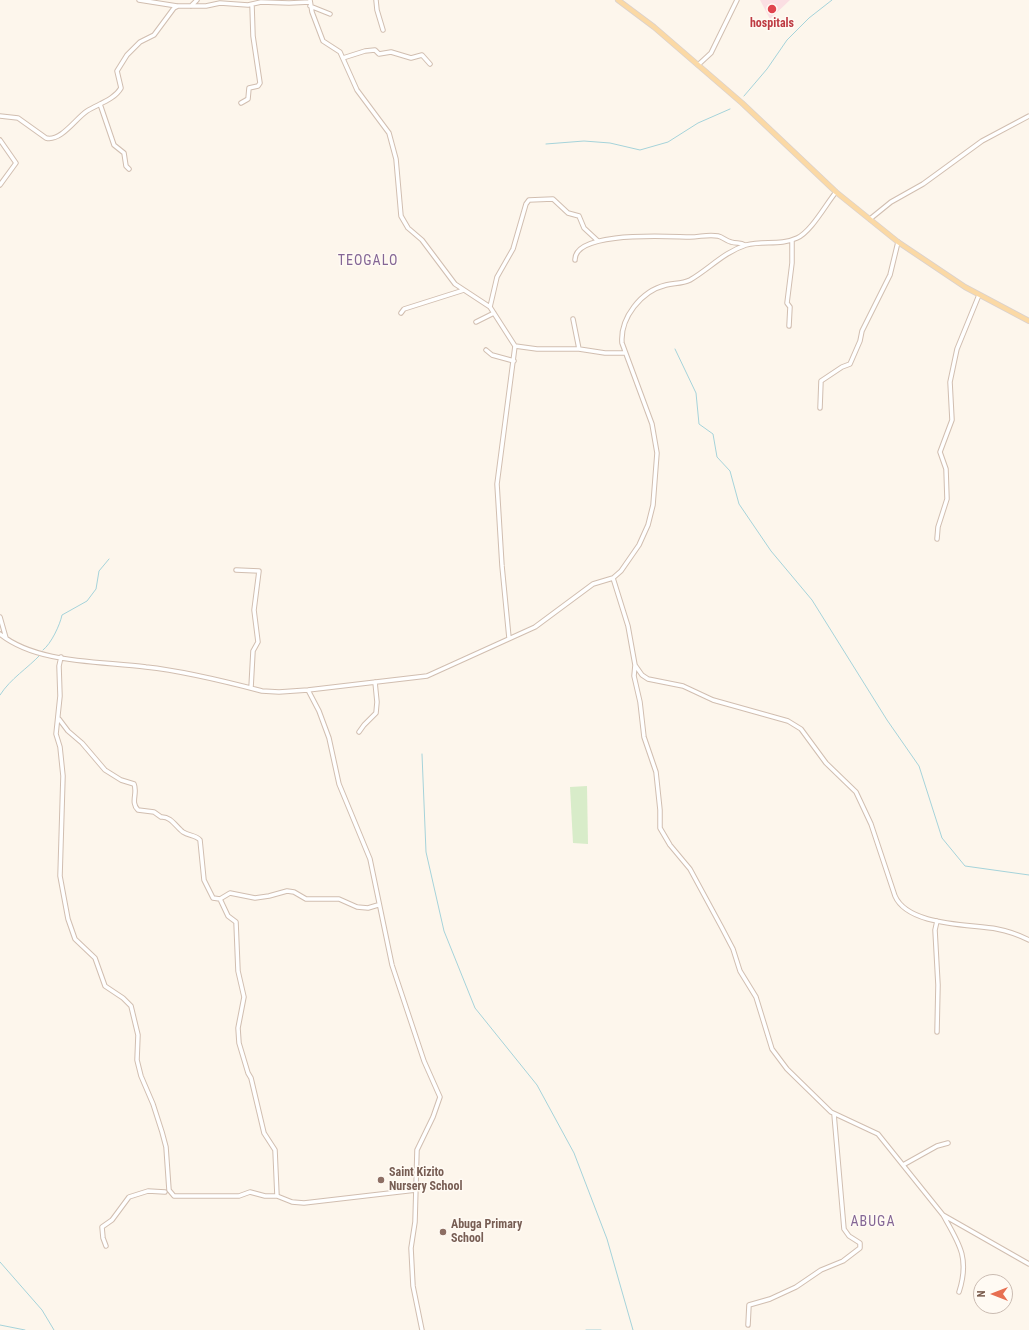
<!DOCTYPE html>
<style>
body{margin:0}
#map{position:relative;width:1029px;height:1330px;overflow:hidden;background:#fdf6ec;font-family:"Roboto Condensed",sans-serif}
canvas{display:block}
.north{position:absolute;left:973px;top:1274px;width:40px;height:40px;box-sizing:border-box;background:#fffaf3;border:1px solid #cabbb1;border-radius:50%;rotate:270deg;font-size:11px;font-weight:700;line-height:16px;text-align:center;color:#7a5c4d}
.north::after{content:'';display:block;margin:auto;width:14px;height:18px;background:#e76f51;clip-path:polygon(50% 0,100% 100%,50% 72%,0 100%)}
</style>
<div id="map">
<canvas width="1029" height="1330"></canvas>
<div class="north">N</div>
</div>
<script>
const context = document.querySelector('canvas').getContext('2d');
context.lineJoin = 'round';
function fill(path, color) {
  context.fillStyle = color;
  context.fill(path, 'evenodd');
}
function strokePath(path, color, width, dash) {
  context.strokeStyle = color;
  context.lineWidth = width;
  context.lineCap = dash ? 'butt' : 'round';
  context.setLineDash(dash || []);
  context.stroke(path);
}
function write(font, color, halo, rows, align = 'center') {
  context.font = font + ' "Roboto Condensed",sans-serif';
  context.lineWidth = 3;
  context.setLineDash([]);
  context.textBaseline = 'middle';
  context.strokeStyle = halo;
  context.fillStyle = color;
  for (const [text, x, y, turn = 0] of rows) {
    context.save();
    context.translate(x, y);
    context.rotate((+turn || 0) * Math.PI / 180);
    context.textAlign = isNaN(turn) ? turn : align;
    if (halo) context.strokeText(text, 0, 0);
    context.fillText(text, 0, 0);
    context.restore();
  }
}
fill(new Path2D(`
 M760,0H790L770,19Z`), '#fbdfe3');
fill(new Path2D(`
 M587,786L588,844L573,843L570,787Z`), '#d8ecc9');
strokePath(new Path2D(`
 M744,96L767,69L787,40L809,18L832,0
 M546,144L584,141L610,143L640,150L668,142L698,123L730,109
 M675,349L696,393L699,424L713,434L717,457L730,471L739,504L771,551L812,600L887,720L919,766L942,838L965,866L1029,875
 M43,650C51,644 60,625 62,615L87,601L96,589L99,571L109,559
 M0,695C11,678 27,669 41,654
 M422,754L426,852L444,931L475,1008L537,1085L574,1153L607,1239L633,1330
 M0,1262L42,1310L54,1330
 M0,1325L25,1330
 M586,1330H601`), '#a5d3da', 1);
const minor = new Path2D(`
 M139,0L177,6
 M310,0L312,12L323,41L340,52L357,90L389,133L396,159L401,216L408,228L422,240L455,284L490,307L515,346L497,484L502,566L509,638
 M376,0L377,10L383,30
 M191,6L197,0
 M310,6L330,14
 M343,58L365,51L375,50L379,54L391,52L411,58L422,55L430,64
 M698,65L711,53L737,0
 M241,103L248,99L249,88L258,86L260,83L253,36L252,5
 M100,104L114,145L124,153L126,166L129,169
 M0,116L18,118L46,138C61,142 76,118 87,111C98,104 114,100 121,88L117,71L127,55L140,42L154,35L174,8L178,6H206L220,3L248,5L261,2L289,3L310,2
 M0,140L16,163L0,185
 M870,219L891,202L923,184L982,141L1029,116
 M575,260C574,230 670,237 690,237C700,237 708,234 718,236C723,237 726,241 731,242C737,244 740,242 745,245
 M490,307L497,277L513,249L526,204L529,200L553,199L568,213L579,216L584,228L598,241
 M401,313L404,309L464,290
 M573,319L579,349
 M476,322L494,313
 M789,326L790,307L787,303L792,263V240
 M515,346L537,349H579L605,353H625
 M486,350L492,355L514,361
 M820,408L821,381L842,367L850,364L860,341L862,331L890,275L898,242
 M937,539L938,527L947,499L946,469L940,452L952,420L950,382L957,349L979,295
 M236,570L259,571L254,610L258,642L253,651L251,688
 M613,578L628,626L635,665L642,675L648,679L683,686L713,700L788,721L801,729L826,763L856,792L871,824L895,896C908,926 969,924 997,929C1008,931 1019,935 1029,940
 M0,617L6,638
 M0,634C37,664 101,661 146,667C184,671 224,681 262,691L279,692L308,690L427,676L535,627L593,584L613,578L621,571L639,545L648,525L653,505L657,453L652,424L622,343C620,318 641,291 666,285C674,283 682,284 690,280C709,269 724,252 746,245C763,240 780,246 797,238C811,232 826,204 836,192
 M61,657L59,666L60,696L56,734L60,747L63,776L60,876L68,919L75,939L95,958L105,986L123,998L131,1006L138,1035L137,1060L141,1076L153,1104L162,1132L166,1147L169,1190L174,1196H239L250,1192L265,1196H277
 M635,665L634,676L640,702L644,737L656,772L660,810V828L670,845L690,869L722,928L733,949L740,971L756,997L772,1049L787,1069L831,1112L878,1134L943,1215L1029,1264
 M308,690L319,711L329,738L339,784L370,859L392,965L424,1061L440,1097L433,1117L417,1150L415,1222L411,1248L413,1286L422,1330
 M59,719L68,731L82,743L105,770L121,780L134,784C138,793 130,802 138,810L154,812L161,817C171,816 176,827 183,832C189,836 196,835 200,840L204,880L213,898L220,899L230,893L255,898L269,896L287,891L294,892L306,899H339L357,907L368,908L378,905
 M359,732L364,725L376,713L377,702L375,682
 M220,899L228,916L236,922L238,971L244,997L238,1028L239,1043L248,1073L251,1078L264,1133L275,1150L277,1196L292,1202L304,1203L416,1190
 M937,921L935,930L938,985L937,1032
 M903,1165L937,1146L948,1143
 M943,1215C959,1243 970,1258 959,1292
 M106,1246L103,1238L102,1227L112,1220L129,1197L148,1191L165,1192
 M748,1325L749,1305L770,1299L796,1287L821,1270L843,1261L860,1248V1243L849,1236L844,1229L834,1114`);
const major = new Path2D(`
 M618,0L654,27L742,103L836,192L898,242L965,287L1029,321`);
strokePath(minor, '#d1beb0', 5.5);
strokePath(major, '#dad1cd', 6);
strokePath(minor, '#fff', 3.5);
strokePath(major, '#fbd9a5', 4.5);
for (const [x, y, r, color] of [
 [772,9,5,"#e0444e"],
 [381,1180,4,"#8d6e63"],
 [443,1232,4,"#8d6e63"]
]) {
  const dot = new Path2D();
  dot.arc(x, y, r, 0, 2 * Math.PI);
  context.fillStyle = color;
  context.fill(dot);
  strokePath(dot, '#fffaf3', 1.5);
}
write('bold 12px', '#be3a42', '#fffaf3', [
 ["hospitals",772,24]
]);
write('bold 12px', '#785e54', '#fffaf3', [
 ["Saint Kizito",389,1173],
 ["Nursery School",389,1187],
 ["Abuga Primary",451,1225],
 ["School",451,1239]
], 'left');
context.letterSpacing = '1px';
write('14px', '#846695', '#fffaf3', [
 ["TEOGALO",368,261],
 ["ABUGA",873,1222]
]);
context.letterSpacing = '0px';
</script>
